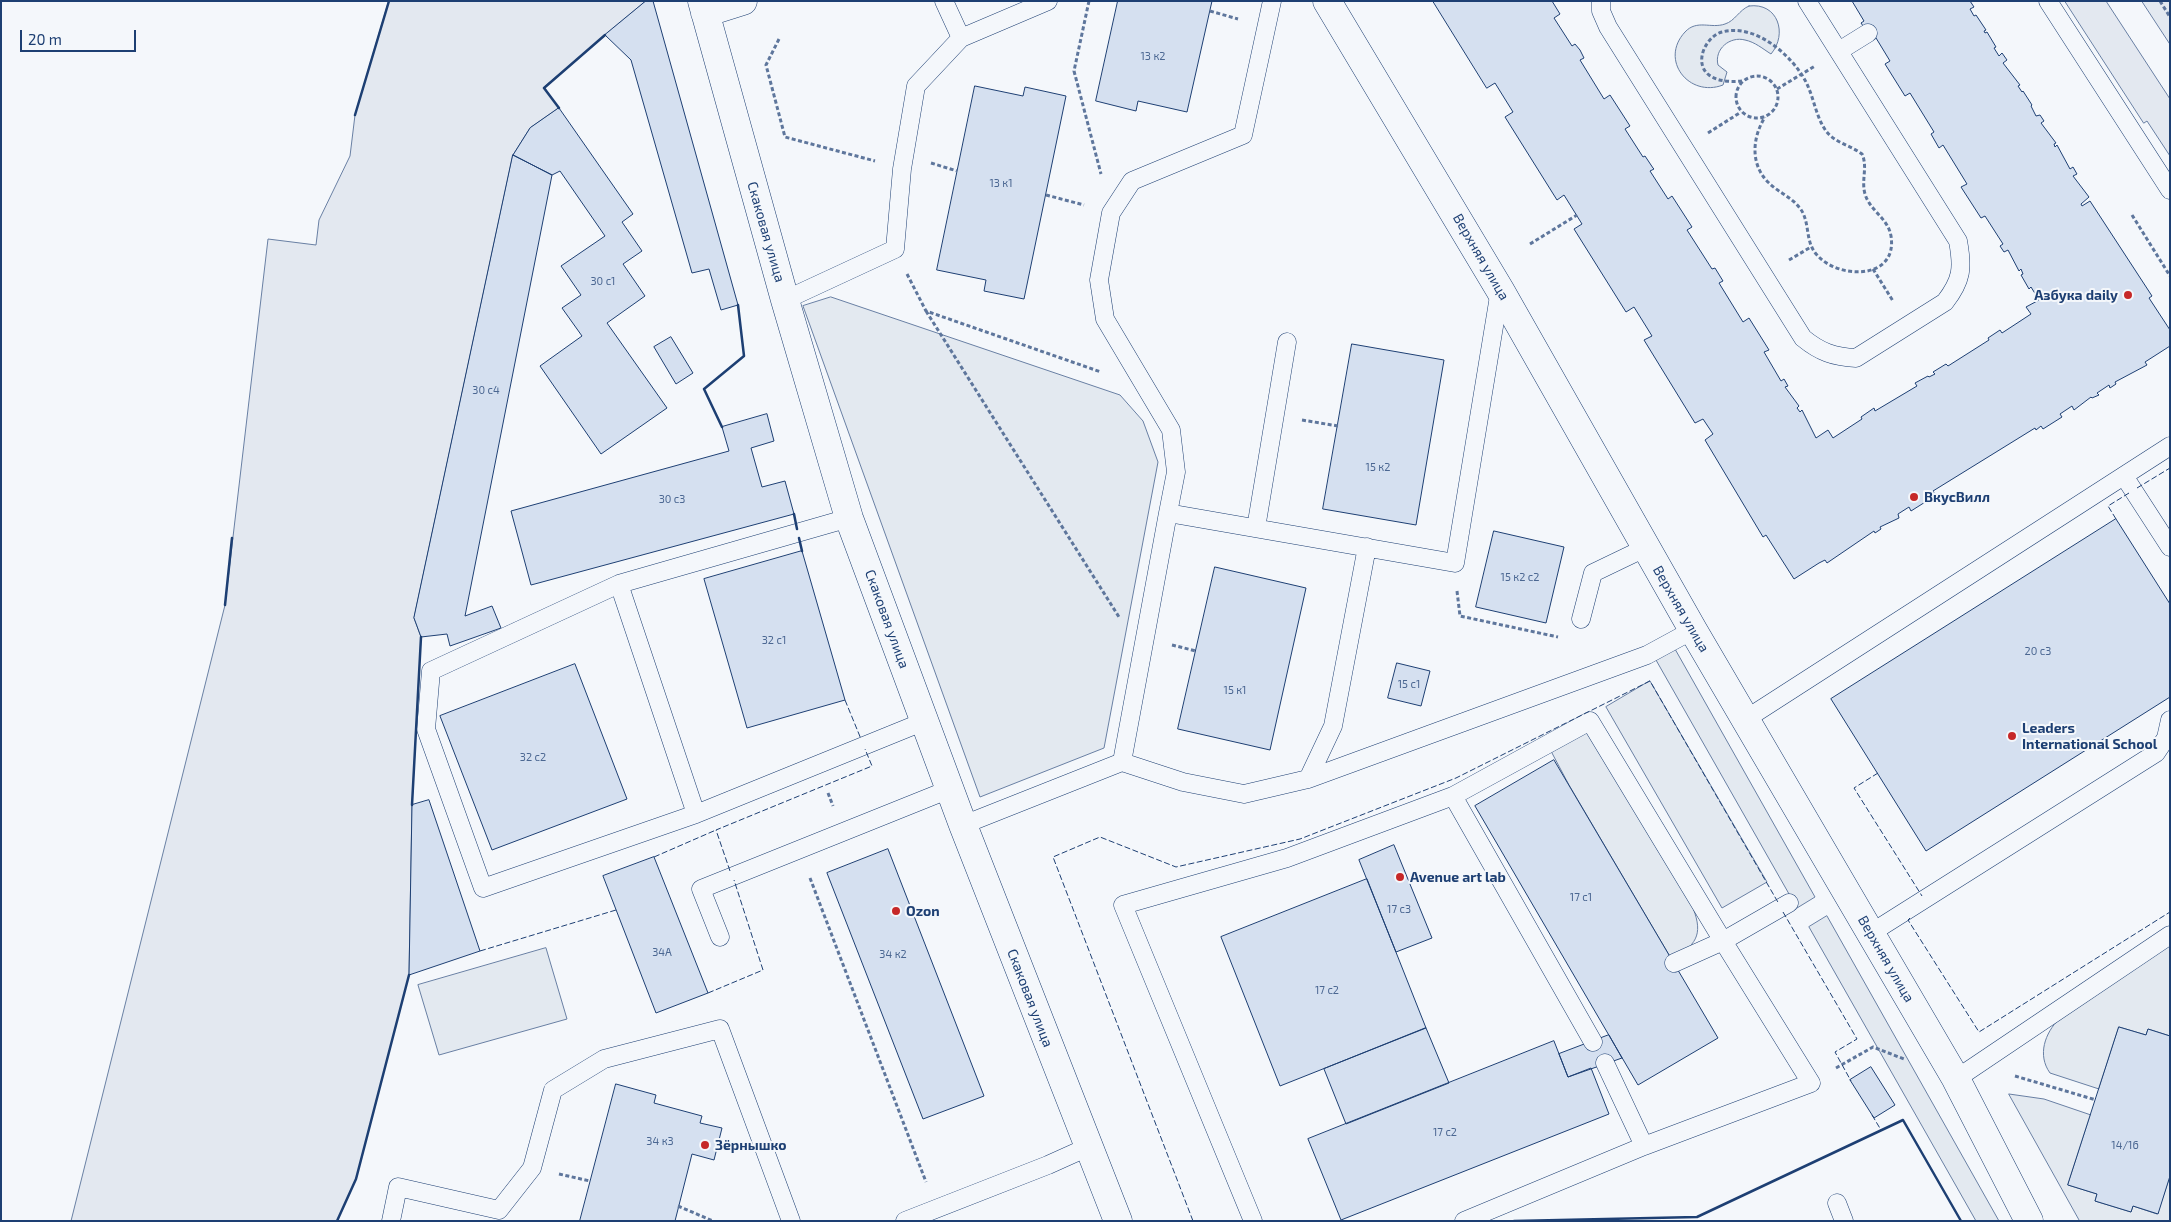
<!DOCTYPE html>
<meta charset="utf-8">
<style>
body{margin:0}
#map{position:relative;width:2171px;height:1222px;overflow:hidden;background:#f4f7fb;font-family:"Exo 2",sans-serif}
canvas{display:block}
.frame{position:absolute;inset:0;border:2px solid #1d3f73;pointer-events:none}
.scale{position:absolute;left:20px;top:30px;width:116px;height:22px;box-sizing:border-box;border:2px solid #1d3f73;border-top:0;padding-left:6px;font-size:15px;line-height:18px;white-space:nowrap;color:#1d3f73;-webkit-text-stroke:4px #f4f7fb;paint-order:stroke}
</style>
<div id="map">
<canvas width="2171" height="1222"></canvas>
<div class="frame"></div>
<div class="scale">20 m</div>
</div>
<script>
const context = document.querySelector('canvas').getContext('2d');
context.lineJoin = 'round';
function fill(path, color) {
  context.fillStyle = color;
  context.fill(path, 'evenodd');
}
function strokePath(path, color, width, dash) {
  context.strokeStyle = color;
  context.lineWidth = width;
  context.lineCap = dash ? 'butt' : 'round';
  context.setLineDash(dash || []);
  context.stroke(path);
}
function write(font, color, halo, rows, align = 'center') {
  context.font = font + ' "Exo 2",sans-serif';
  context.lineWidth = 4;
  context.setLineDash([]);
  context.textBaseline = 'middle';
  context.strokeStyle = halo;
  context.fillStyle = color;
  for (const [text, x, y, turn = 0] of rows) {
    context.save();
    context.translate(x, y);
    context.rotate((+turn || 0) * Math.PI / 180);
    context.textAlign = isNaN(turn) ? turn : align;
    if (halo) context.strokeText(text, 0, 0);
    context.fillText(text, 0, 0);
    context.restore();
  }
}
const green = new Path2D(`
 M2142,1H2170V44Z
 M1749,6C1778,2 1788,34 1771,54C1763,49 1755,42 1745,40C1730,36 1714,49 1718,65L1727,72L1723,85C1689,98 1659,60 1685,32C1697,19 1711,29 1725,24C1735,21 1739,10 1749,6Z
 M831,297L1120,395L1143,421L1158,462L1104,748L980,797L803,306Z
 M1675,649L1815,897L1797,908L1656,660Z
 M1650,681L1767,882L1722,908L1606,707Z
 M1581,718L1693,908C1704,936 1695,945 1672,960L1569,785L1544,738Z
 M1827,916L1999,1221H1976L1809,927Z
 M2170,944V1036L2148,1029L2146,1035L2119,1027L2099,1089L2050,1073C2037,1055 2045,1033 2059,1019Z
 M546,948L567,1019L439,1055L418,985Z
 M2009,1094L2044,1099L2091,1115L2068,1185L2097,1194L2095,1201L2131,1212L2133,1206L2157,1214L2170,1176V1221H2080Z`);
fill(green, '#e3e9f0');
strokePath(green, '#687fa3', 1);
const parking = new Path2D(`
 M389,1H646L544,87L559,108L530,128L513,155L414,618L421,637L412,805L409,975L356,1179L337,1221H71L225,605L268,239L316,245L319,220L350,156L355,115Z
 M2065,1H2106L2170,99V156L2147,121L2144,123Z`);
fill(parking, '#e3e8f0');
strokePath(parking, '#687fa3', 1);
const building = new Path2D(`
 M646,1H653L738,305L721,310L709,269L692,273L631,60L605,35Z
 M1118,1H1212L1187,112L1138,101L1136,111L1096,101Z
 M1433,1H1552L1560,14L1554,18L1572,46L1575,44L1580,50L1584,58L1580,60L1604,99L1610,95L1630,126L1625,129L1643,157L1645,156L1653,168L1654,169L1650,171L1668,199L1672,196L1692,227L1687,230L1712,269L1715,268L1723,281L1719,283L1743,322L1749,318L1769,350L1764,352L1781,381L1784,379L1788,386L1785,387L1799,406L1797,408L1800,412L1802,410L1816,438L1828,430L1833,438L1862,419L1861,417L1874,408L1875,411L1917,386L1915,383L1928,376L1929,377L1935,374L1933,372L1946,364L1948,366L1989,340L1988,338L2000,330L2002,333L2031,314L2026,307L2039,300L2031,287L2029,289L2021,275L2023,274L2021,269L2019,271L2008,250L2004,252L2000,246L2003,244L1985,216L1981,218L1961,187L1967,184L1943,145L1939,148L1931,134L1934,132L1910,93L1905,96L1885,64L1890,61L1873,33L1870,36L1861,23L1864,21L1852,1H1970L1974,7L1970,9L1974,16L1976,15L1986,30L1984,31L1985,33L1987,32L1996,47L1994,48L1999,56L2002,53L2007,60L2003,63L2020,85L2018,86L2022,92L2023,91L2032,105L2031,106L2036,116L2040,115L2044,121L2041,123L2056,143L2054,144L2055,147L2057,145L2070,169L2073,167L2077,174L2073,176L2089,197L2081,204L2082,206L2090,201L2152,296L2149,298L2170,330V346L2145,362L2147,365L2115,382L2116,384L2110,388L2109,385L2097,393L2099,395L2092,398L2091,397L2074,410L2072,406L2060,414L2062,417L2043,429L2041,426L2036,430L2035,428L1933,491L1934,493L1929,496L1930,499L1911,511L1909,507L1898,514L1899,518L1880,527L1881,529L1875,533L1874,531L1827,563L1825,560L1819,563L1794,579L1766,535L1763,537L1705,440L1713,434L1703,419L1695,423L1644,340L1652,336L1634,307L1626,312L1574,229L1582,224L1564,195L1557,200L1505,117L1513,112L1495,83L1487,88Z
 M975,86L1023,96L1025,87L1066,96L1024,299L984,291L986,280L937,270Z
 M559,108L633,214L622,222L642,251L623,264L645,296L607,323L667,408L601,454L540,366L582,336L562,308L581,295L561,266L605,236L560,171L552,175L513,155L530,128Z
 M513,155L552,175L465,616L492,606L501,628L450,646L447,634L421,637L414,618Z
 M671,337L693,373L676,384L654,347Z
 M1352,344L1444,360L1416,525L1323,509Z
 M767,414L774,441L751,448L762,487L785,481L794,514L531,585L511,511L729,451L722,427Z
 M2116,519L2170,604V697L1926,851L1831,699Z
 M1494,531L1564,547L1546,623L1476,607Z
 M802,551L845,700L747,728L704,579Z
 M1215,567L1306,588L1270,750L1178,729Z
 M1397,663L1430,671L1421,706L1388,698Z
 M575,664L627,799L492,850L440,716Z
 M1554,760L1718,1038L1638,1085L1475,806Z
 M429,800L480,951L409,975L412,805Z
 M1394,845L1432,938L1396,952L1359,860Z
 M888,849L984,1096L923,1119L827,873Z
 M654,857L708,993L656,1013L603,876Z
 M1367,879L1426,1028L1280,1086L1221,937Z
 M2119,1027L2146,1035L2148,1029L2170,1036V1176L2158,1214L2133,1206L2131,1212L2095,1201L2097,1194L2068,1185Z
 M1426,1028L1449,1083L1346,1124L1324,1069Z
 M1609,1035L1622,1058L1568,1077L1559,1054Z
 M1554,1041L1568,1077L1591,1068L1609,1114L1341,1220L1308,1139Z
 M1871,1067L1895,1105L1874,1118L1850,1080Z
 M616,1084L656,1095L654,1103L702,1116L700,1123L722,1128L714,1160L692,1154L675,1221H580Z`);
fill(building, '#d5e0f0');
strokePath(building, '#1d3f73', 1);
const service = new Path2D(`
 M944,1L961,38
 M1601,1V11L1608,27L1803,338C1820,352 1834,357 1856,358L1945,302C1962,280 1963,268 1958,241L1807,1
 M2048,1L2170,190
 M1839,51L1868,33
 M785,300L895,249L902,169L916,86L961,38L1048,1
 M2124,476L2170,547
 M1168,513L1176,472L1171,430L1105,319L1099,280L1111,213L1132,181L1243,135L1272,1
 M849,518L619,584L431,671L426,729L483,888L696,814L925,721
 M1256,528L1287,342
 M619,584L696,814
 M1581,619L1593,573L1645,548
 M1746,719L2170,446
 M1122,762L1183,782L1244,794L1308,779L1333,726L1367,547
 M1308,779L1647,655L1693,630
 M1453,796L1590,721L1723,941L1811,1083L1644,1146
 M963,825L1122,762L1168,513L1455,563L1500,290
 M1871,933L2156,753L2166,738L2170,720
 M720,937L701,889L950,789
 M1674,963L1723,941L1789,903
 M1956,1079L2170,935
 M1837,1203L1844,1221
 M391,1221L398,1187L499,1210L532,1168L553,1090L604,1059L720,1029L791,1221
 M905,1221L1048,1165L1088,1147
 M1253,1221L1123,905L1287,858L1453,796L1593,1042
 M1464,1221L1644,1146L1605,1063`);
const minor = new Path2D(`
 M702,1L785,300L849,518L963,825L1118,1221
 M1327,1L1500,290L1693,630L1956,1079L2029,1221
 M705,13L743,1`);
strokePath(service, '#1d3f73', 19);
strokePath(minor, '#1d3f73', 29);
strokePath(new Path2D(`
 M1089,1L1074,71L1101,174
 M2160,1L2170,17
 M1210,11L1238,19
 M779,39L766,65L785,137L875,161
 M1736 97a21 21 0 1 1 42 0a21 21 0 1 1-42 0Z
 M1742,81C1732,82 1718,82 1709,75C1693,63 1706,36 1722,32C1755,23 1792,55 1806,82C1814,98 1816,117 1826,131C1835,143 1850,145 1862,154C1868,167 1861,180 1865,194C1870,211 1888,218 1891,236C1898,280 1839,280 1817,255C1804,241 1811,221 1799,207C1791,197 1778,192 1769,183C1750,165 1752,138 1765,117
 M1777,89L1815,66
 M1708,133L1741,112
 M931,163L957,171
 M1046,195L1084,205
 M2132,215L2170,276
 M1530,244L1577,215
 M1789,260L1811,247
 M1873,269L1893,301
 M907,274L926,311L1101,372
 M926,311L1119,617
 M1302,420L1338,426
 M1457,591L1460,616L1558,637
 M1172,645L1196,651
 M828,793L833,806
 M810,878L926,1182
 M1836,1068L1873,1047L1904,1059
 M2015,1076L2096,1100
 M559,1174L590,1181
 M678,1206L713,1221`), '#5e769c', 3, [4, 2.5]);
strokePath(service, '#f4f7fb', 18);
strokePath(minor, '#f4f7fb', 28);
strokePath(new Path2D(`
 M2137,488L2170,468
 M2116,519L2108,506L2129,493
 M845,700L861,739
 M1878,773L1854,788L1922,896
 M654,857L716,830
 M730,871L716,830L872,766L865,749
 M1783,912L1857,1039L1835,1052L1851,1081
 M1910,918L1908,920L1979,1032L2170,912
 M480,951L616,910
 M708,993L763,970L734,880
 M1872,1115L1881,1130
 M1193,1221L1053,857L1100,837L1176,867L1300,839L1456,778L1650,681L1779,904`), '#1d3f73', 1, [6, 2.5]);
strokePath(new Path2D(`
 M559,108L544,88L605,35
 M355,115L389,1
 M722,427L704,389L744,356L738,305
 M794,514L797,529
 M799,538L802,551
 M225,605L232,538
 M412,805L421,637
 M337,1221L356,1179L409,975
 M1514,1221L1697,1217L1903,1120L1961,1221`), '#1d3f73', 2.5);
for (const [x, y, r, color] of [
 [2128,295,5,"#c62828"],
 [1914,497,5,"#c62828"],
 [2012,736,5,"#c62828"],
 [1400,877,5,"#c62828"],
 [896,911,5,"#c62828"],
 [705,1145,5,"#c62828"]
]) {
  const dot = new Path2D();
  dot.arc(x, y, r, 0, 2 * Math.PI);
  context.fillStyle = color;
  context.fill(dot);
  strokePath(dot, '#f4f7fb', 2);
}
write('11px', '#4b6792', null, [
 ["13 к2",1153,56],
 ["13 к1",1001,183],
 ["30 с1",603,281],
 ["30 с4",486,390],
 ["15 к2",1378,467],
 ["30 с3",672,499],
 ["15 к2 с2",1520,577],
 ["32 с1",774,640],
 ["20 с3",2038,651],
 ["15 с1",1409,684],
 ["15 к1",1235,690],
 ["32 с2",533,757],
 ["17 с1",1581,897],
 ["17 с3",1399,909],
 ["34А",662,952],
 ["34 к2",893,954],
 ["17 с2",1327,990],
 ["17 с2",1445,1132],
 ["34 к3",660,1141],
 ["14/16",2125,1145]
]);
write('14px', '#1d3f73', '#f4f7fb', [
 ["Скаковая улица",766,232,74],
 ["Верхняя улица",1481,257,60],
 ["Верхняя улица",1681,609,60],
 ["Скаковая улица",887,619,70],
 ["Верхняя улица",1886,959,60],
 ["Скаковая улица",1030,998,69]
]);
write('bold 14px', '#1d3f73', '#f4f7fb', [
 ["Азбука daily",2118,295,"right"],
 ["ВкусВилл",1924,497],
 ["Leaders",2022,728],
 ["International School",2022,744],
 ["Avenue art lab",1410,877],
 ["Ozon",906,911],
 ["Зёрнышко",715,1145]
], 'left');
</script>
